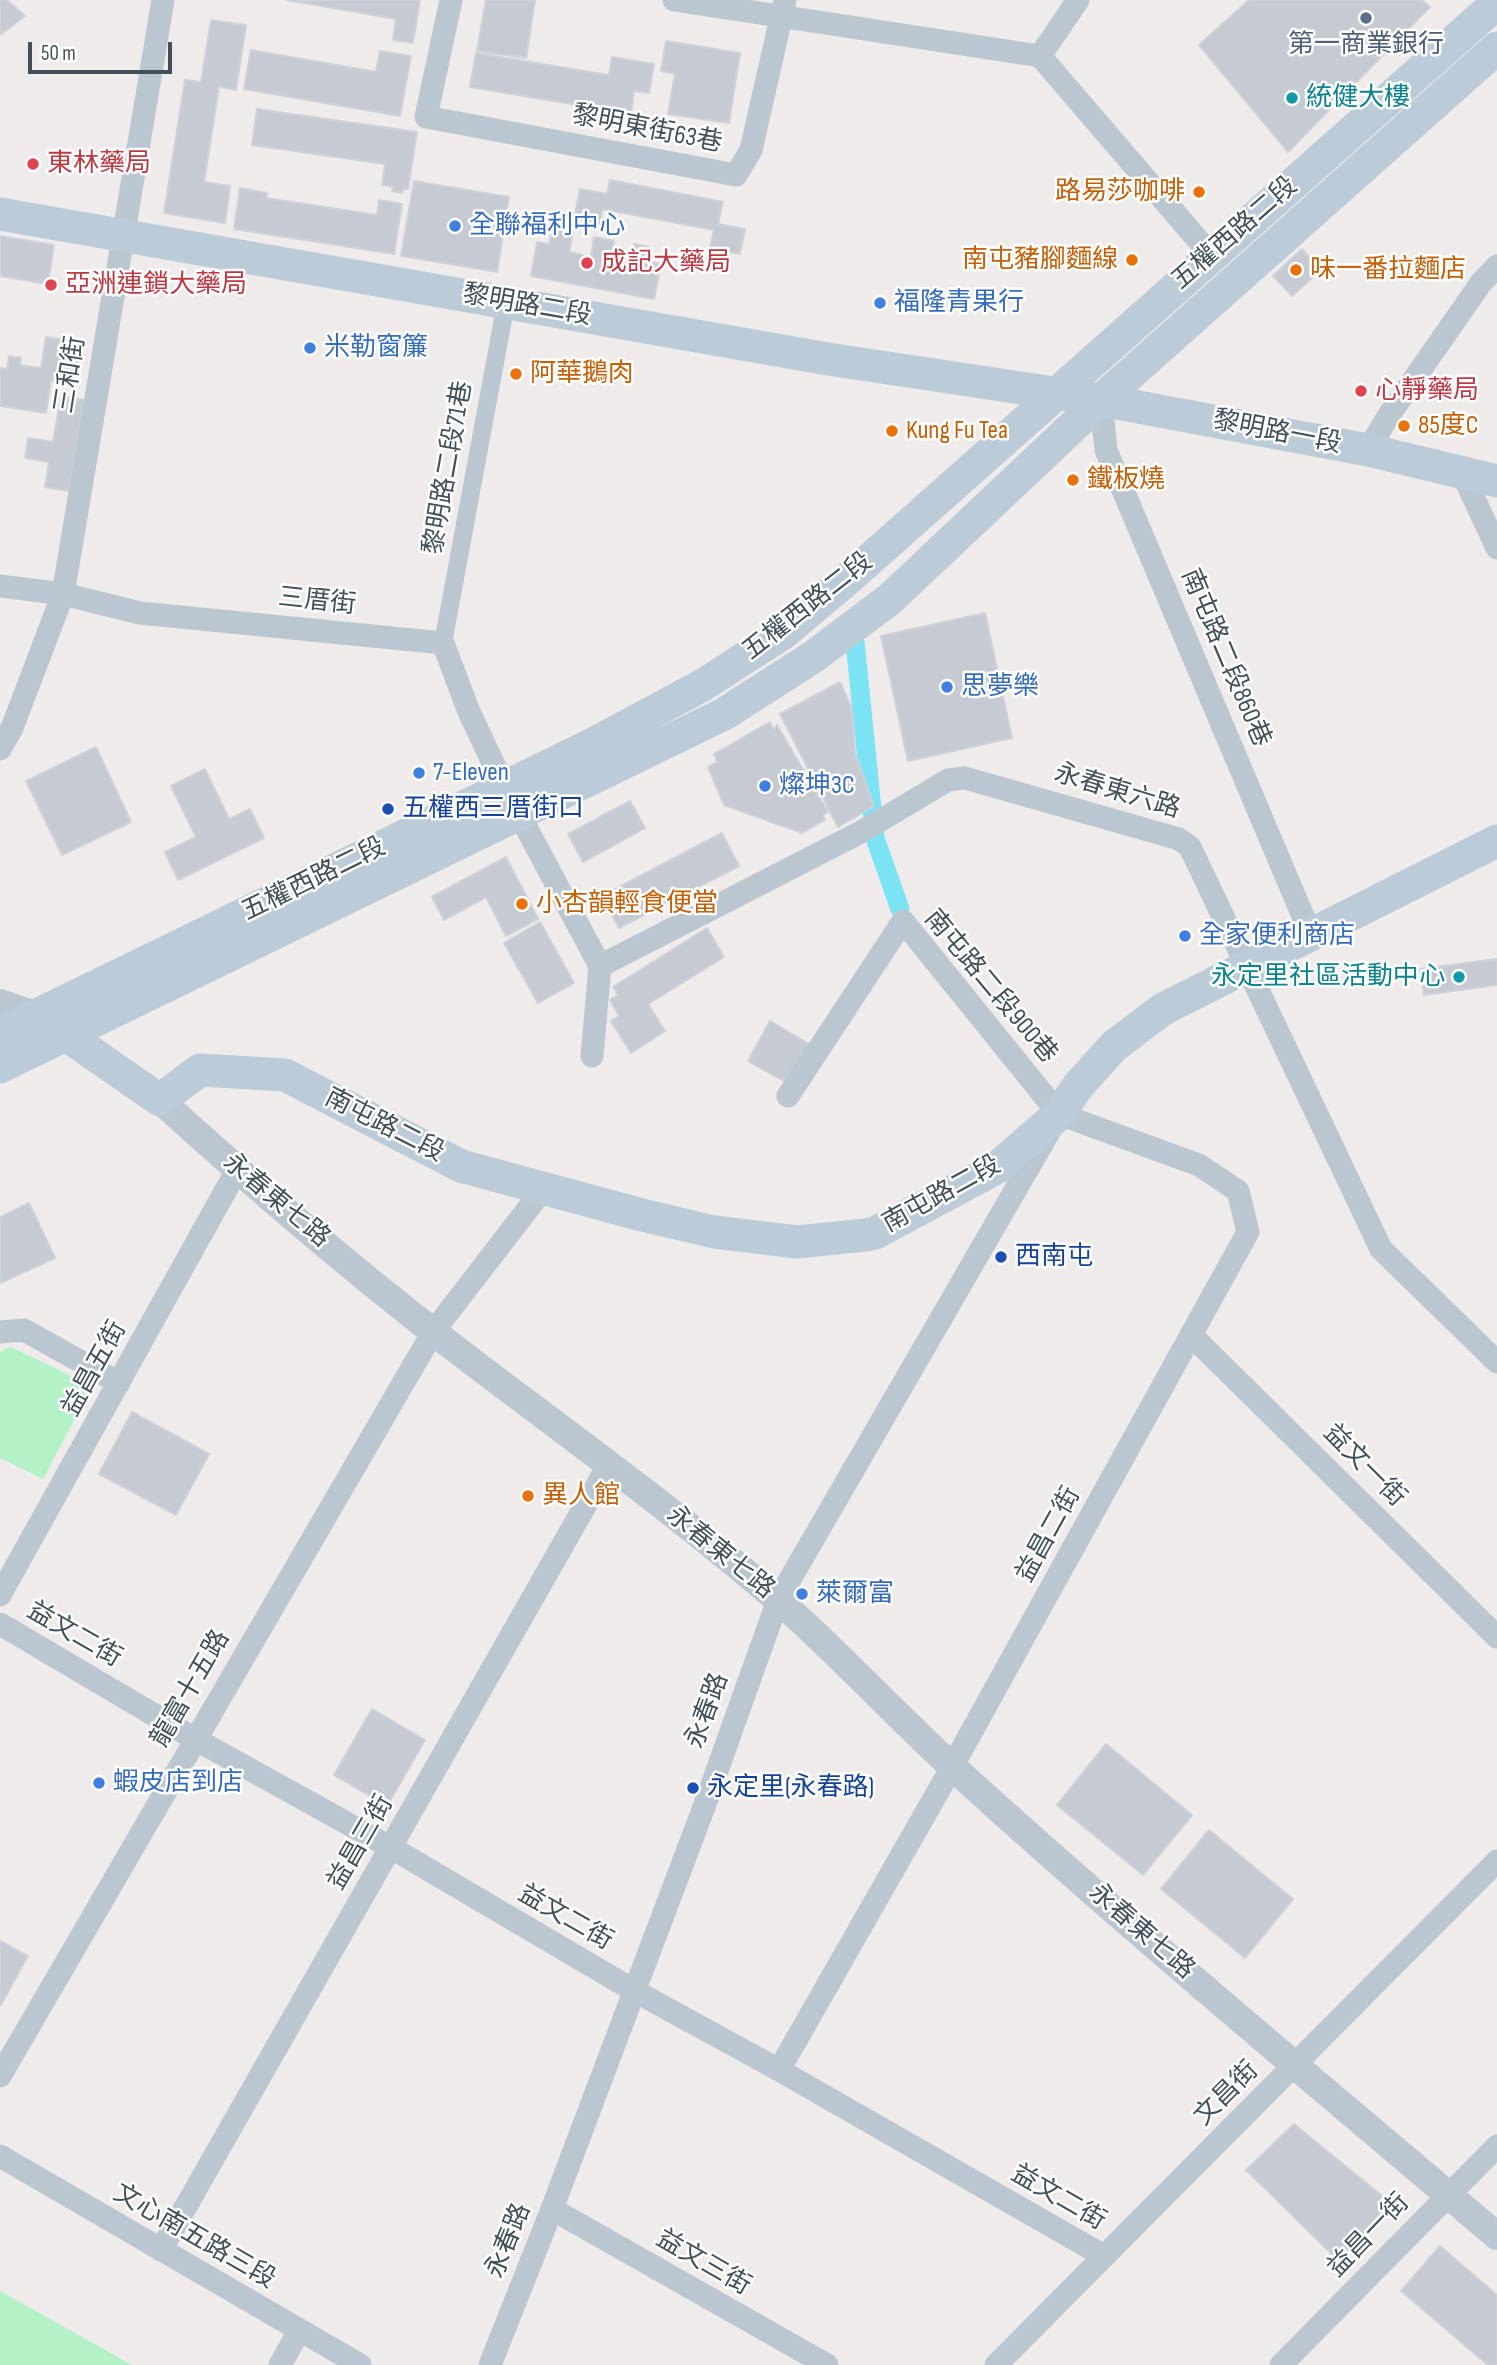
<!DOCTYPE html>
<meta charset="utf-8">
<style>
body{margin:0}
#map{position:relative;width:1497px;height:2365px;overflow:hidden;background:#efebeb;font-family:"Sofia Sans Condensed",sans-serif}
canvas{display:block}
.scale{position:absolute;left:28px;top:42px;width:144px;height:32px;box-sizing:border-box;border:4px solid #42505a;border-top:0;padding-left:9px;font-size:21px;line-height:24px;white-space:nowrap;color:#42505a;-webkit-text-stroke:5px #fff;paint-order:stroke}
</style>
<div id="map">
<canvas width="1497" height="2365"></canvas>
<div class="scale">50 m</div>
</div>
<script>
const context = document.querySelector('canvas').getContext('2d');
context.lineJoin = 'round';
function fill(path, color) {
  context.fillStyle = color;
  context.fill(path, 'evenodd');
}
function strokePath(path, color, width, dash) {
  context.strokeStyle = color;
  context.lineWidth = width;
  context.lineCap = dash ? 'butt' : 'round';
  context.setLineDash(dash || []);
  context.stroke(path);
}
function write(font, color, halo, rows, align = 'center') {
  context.font = font + ' "Sofia Sans Condensed","Noto Sans TC",sans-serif';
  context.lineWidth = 5;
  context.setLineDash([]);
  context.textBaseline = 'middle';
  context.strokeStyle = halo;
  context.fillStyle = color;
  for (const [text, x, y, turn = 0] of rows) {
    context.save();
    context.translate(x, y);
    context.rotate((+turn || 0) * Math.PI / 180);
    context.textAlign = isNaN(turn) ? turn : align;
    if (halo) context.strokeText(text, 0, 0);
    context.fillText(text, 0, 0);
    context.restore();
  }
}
fill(new Path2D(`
 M11,1347L82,1381L90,1390L43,1479L0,1458V1352Z
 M0,2291L132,2365H0Z`), '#b3f2c7');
strokePath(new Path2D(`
 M855,642L875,838L900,909`), '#7be3f4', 19);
const building = new Path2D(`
 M0,0H7L25,16L0,35Z
 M287,0H420L413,43L393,40L396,19Z
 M486,0H535L526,58L477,51Z
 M1249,0H1422L1430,7L1288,152L1199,45Z
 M211,20L246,25L236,90L219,87L204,182L230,186L225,223L164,213L185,80L201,82Z
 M666,41L740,53L729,123L668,114L675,74L661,71Z
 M251,50L376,72L380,51L411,56L400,116L244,89Z
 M476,53L609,75L612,57L654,64L649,93L634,91L631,114L470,87Z
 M257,109L417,132L408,189H403L402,193L392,191L393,187L382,185L385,164L252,145Z
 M610,180L723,202L718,224L745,229L740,254L710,248L714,230L602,209L600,224L574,219L580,189L607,194Z
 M414,181L509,197L497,272L401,256Z
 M240,188L267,193L266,198L377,215L379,200L402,204L394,254L234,229Z
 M554,222L574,226L569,252L591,257L594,237L614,241L611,261L630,264L634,244L649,247L646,261L661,264L654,299L531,276L537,242L549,244Z
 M0,236L54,245L48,284L0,276Z
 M1302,249L1321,270L1292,296L1273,276Z
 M46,337L81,342L74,384L51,380L46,413L0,406V368L7,369L9,356L21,358L20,365L41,368Z
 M61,396L84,400L69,491L45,487L49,462L25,458L28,438L53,442Z
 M985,613L1012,738L908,761L881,636Z
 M840,682L852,709L855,753L874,806L838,827L780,714Z
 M770,722L774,730L777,725L828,812L823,815L825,820L802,833L724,805L708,767L717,762L714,754Z
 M96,747L131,822L62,855L26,781Z
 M205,769L229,819L250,809L264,838L178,880L165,852L196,837L171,786Z
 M630,801L645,828L583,862L568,834Z
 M722,833L739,866L619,928L602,896Z
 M506,857L538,919L506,936L486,897L444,920L432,897Z
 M540,922L574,983L538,1003L504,943Z
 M707,928L724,957L648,1004L665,1031L631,1053L611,1021L619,1016L610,1000L618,995L613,987Z
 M1497,959V985L1424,995L1420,969Z
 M770,1021L811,1045L789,1084L748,1061Z
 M29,1203L55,1258L0,1283V1217Z
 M132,1412L209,1454L176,1515L99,1474Z
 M372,1709L425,1740L387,1806L334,1775Z
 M1106,1744L1192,1815L1143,1875L1057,1805Z
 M1209,1830L1293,1899L1245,1958L1161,1889Z
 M0,1941L28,1956L0,2006Z
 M1294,2124L1397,2208L1338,2260L1246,2170Z
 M1440,2246L1497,2295V2365H1488L1401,2291Z`);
fill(building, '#c6cad2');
strokePath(building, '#ced2d8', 2);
strokePath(new Path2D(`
 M443,643L506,303`), '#bac7d0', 18);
strokePath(new Path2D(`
 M451,0L426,117L736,175L751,150L785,0
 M674,0L1040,56
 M1040,56L1211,255
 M1040,56L1078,0
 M1101,400L1106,450L1311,935
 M1368,450L1389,415L1481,283L1497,266
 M1462,473L1497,548
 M0,586L63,594L140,613L443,643L469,712L505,788L600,966
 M0,749L12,728L63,594L163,0
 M600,966L861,832L948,780L965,778L1179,839L1190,847L1381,1249L1497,1362
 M592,1056L600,966
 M788,1096L903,921L1059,1114
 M0,1332L24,1330L119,1383
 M1191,1335L1497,1637
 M0,1595L237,1170
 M0,1624L195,1739L390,1847L633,1990L779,2070L1104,2256
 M779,2070L952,1767L1248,1232L1238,1191L1199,1165L1059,1114
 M0,2076L433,1332L544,1188
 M0,2156L360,2365
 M552,2209L827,2365
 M161,2250L609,1464
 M280,2365L299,2331
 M490,2365L552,2209L704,1807L778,1600L1049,1132
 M996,2365L1497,1861
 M1281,2365L1497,2146`), '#bac7d0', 23);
strokePath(new Path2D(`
 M0,1003L35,1015
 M160,1100C249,1181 341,1260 436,1334C550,1422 668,1505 777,1599C839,1653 895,1715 956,1770C1132,1930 1315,2082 1497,2236`), '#bac7d0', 28);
strokePath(new Path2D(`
 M0,214L828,359L1101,400L1368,450L1497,481
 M50,1024L160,1100L200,1070L285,1075L461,1166L642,1215L714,1232L797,1242L865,1235L875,1233L998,1167L1059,1114L1078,1086L1114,1046L1163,1009L1497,841
 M0,1033L593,744L703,685L782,634L851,576L1497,3
 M0,1067L724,714L813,657L890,599L1101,400L1497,48`), '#bbcbd7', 33);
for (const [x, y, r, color] of [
 [1366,18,7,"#5c6f8a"],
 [1292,98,7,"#0f9aa8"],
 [33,164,7,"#e0444e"],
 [1199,192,7,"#e8710a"],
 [455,226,7,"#3f7fe0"],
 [1132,260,7,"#e8710a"],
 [587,263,7,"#e0444e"],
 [1296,270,7,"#e8710a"],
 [51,285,7,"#e0444e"],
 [880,303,7,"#3f7fe0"],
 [310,348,7,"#3f7fe0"],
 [516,374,7,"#e8710a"],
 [1361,391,7,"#e0444e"],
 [1404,426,7,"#e8710a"],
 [892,431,7,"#e8710a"],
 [1073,480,7,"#e8710a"],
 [947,687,7,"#3f7fe0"],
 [419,773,7,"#3f7fe0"],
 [765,786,7,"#3f7fe0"],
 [388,809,7,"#1a4fb4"],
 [522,904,7,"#e8710a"],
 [1185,936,7,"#3f7fe0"],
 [1459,977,7,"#0f9aa8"],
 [1001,1257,7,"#1a4fb4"],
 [528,1496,7,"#e8710a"],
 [802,1594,7,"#3f7fe0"],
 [99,1783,7,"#3f7fe0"],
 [693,1788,7,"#1a4fb4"]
]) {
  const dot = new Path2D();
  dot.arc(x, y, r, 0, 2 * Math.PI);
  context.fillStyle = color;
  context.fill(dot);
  strokePath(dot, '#fff', 2.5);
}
write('26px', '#4e5e75', '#fff', [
 ["第一商業銀行",1366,45]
]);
write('26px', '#0d838f', '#fff', [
 ["統健大樓",1306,98],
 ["永定里社區活動中心",1445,977,"right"]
], 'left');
write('26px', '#42505a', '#fff', [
 ["黎明東街63巷",647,130,11],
 ["五權西路二段",1235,234,-41],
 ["黎明路二段",527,306,10],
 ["三和街",71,375,-81],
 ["黎明路一段",1277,433,11],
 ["黎明路二段71巷",449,468,-80],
 ["三厝街",317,602,6],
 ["五權西路二段",808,607,-38],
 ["南屯路二段860巷",1225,658,67],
 ["永春東六路",1117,792,17],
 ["五權西路二段",314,880,-26],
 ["南屯路二段900巷",990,987,50],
 ["南屯路二段",384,1126,27],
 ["南屯路二段",942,1195,-29],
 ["永春東七路",276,1201,40],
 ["益昌五街",95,1369,-61],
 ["益文一街",1364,1466,45],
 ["益昌二街",1049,1535,-61],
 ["永春東七路",720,1553,39],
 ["益文二街",74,1635,30],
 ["龍富十五路",191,1689,-60],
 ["永春路",708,1711,-70],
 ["益昌三街",361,1843,-60],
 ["益文二街",565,1918,30],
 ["永春東七路",1141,1932,41],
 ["文昌街",1227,2094,-45],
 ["益文二街",1058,2198,30],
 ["益昌一街",1369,2236,-46],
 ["文心南五路三段",194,2237,30],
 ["永春路",509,2241,-68],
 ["益文三街",703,2263,30]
]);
write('26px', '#be3a42', '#fff', [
 ["東林藥局",47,164],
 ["成記大藥局",601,263],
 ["亞洲連鎖大藥局",65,285],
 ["心靜藥局",1375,391]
], 'left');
write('26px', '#c56008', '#fff', [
 ["路易莎咖啡",1185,192,"right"],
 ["南屯豬腳麵線",1118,260,"right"],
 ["味一番拉麵店",1310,270],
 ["阿華鵝肉",530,374],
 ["85度C",1418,426],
 ["Kung Fu Tea",906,431],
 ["鐵板燒",1087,480],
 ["小杏韻輕食便當",536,904],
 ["異人館",542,1496]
], 'left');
write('26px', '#366cbe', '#fff', [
 ["全聯福利中心",469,226],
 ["福隆青果行",894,303],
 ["米勒窗簾",324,348],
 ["思夢樂",961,687],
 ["7-Eleven",433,773],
 ["燦坤3C",779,786],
 ["全家便利商店",1199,936],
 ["萊爾富",816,1594],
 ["蝦皮店到店",113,1783]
], 'left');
write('26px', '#164399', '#fff', [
 ["五權西三厝街口",402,809],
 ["西南屯",1015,1257],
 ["永定里(永春路)",707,1788]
], 'left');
</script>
